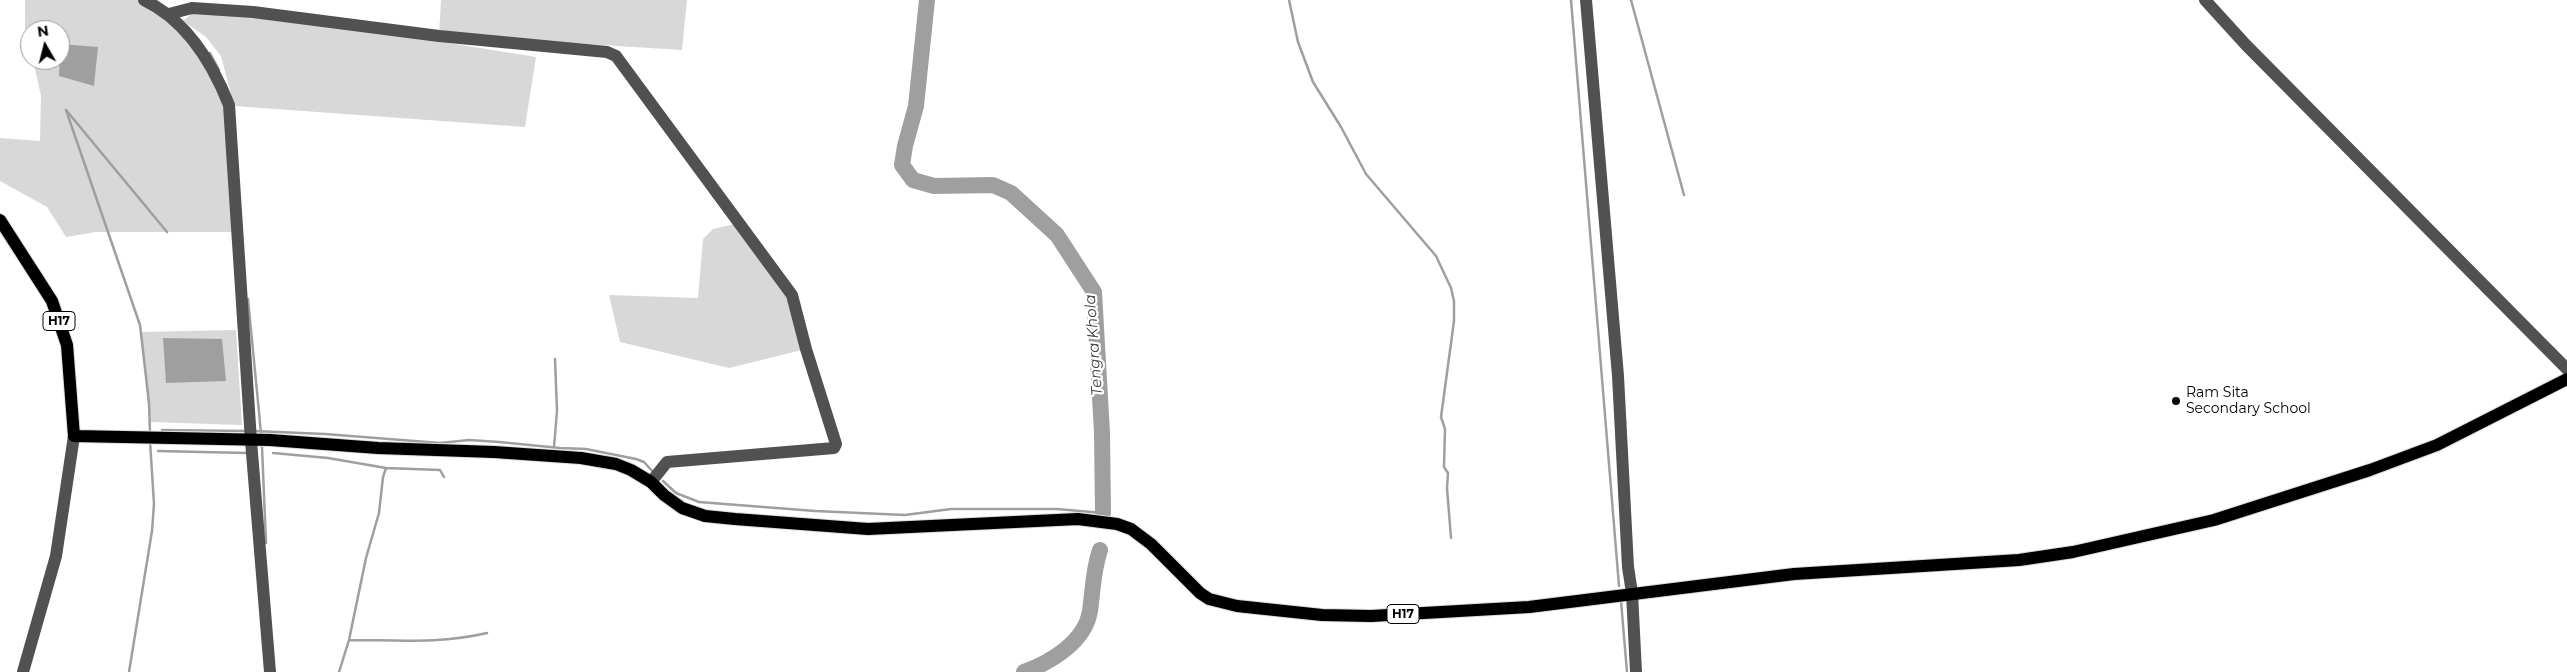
<!DOCTYPE html>
<style>
body{margin:0}
#map{position:relative;width:2567px;height:672px;overflow:hidden;background:#fff;font-family:Montserrat,sans-serif}
canvas{display:block}
.north{position:absolute;left:20px;top:20px;width:50px;height:50px;box-sizing:border-box;background:#fff;border:1px solid #999;border-radius:50%;rotate:352deg;font-size:14px;font-weight:700;line-height:20px;text-align:center;color:#000}
.north::after{content:'';display:block;margin:auto;width:18px;height:22px;background:#000;clip-path:polygon(50% 0,100% 100%,50% 72%,0 100%)}
</style>
<div id="map">
<canvas width="2567" height="672"></canvas>
<div class="north">N</div>
</div>
<script>
const context = document.querySelector('canvas').getContext('2d');
context.lineJoin = 'round';
function fill(path, color) {
  context.fillStyle = color;
  context.fill(path, 'evenodd');
}
function strokePath(path, color, width, dash) {
  context.strokeStyle = color;
  context.lineWidth = width;
  context.lineCap = dash ? 'butt' : 'round';
  context.setLineDash(dash || []);
  context.stroke(path);
}
function write(font, color, halo, rows, align = 'center') {
  context.font = font + ' Montserrat,sans-serif';
  context.lineWidth = 4.5;
  context.setLineDash([]);
  context.textBaseline = 'middle';
  context.strokeStyle = halo;
  context.fillStyle = color;
  for (const [text, x, y, turn = 0] of rows) {
    context.save();
    context.translate(x, y);
    context.rotate((+turn || 0) * Math.PI / 180);
    context.textAlign = isNaN(turn) ? turn : align;
    if (halo) context.strokeText(text, 0, 0);
    context.fillText(text, 0, 0);
    context.restore();
  }
}
fill(new Path2D(`
 M25,0H140L201,50L230,122L237,232H96L66,237L47,207L0,181V138L40,141L41,96L33,60H60V30H30V48L25,28Z
 M441,0H687L682,50L439,35Z
 M197,9L349,27L536,57L525,127L234,106L221,56L206,37L183,21Z
 M739,223L792,295L806,349L729,368L620,342L609,295L698,298L703,239L713,229Z
 M236,330L242,425L150,422L141,332Z`), '#d8d8d8');
fill(new Path2D(`
 M60,44L98,47L94,86L59,76Z
 M163,338L222,339L226,381L166,383Z`), '#9f9f9f');
strokePath(new Path2D(`
 M1289,0L1298,42L1313,82L1341,127L1366,174L1436,256L1451,288L1454,301V321L1441,417L1445,429L1444,467L1448,473L1447,488L1451,538
 M1571,0L1619,586
 M1631,0L1684,195
 M210,53L219,70
 M248,299L261,433
 M162,430L246,431
 M254,431L325,434L440,443L469,440L499,442L560,448L586,449L636,459L644,462L653,472
 M150,433L149,403L140,325L66,110L167,232
 M262,447L266,543
 M554,447L557,411L555,359
 M158,451L246,453
 M273,453L328,458L386,468L440,470L444,477
 M663,481L676,493L699,502L815,511L905,515L951,509H1057L1103,513
 M1621,601L1627,672
 M349,640C396,640 441,644 487,633
 M129,672L152,531L154,504L150,441
 M339,672L349,640L366,558L379,513L383,477L386,468`), '#9f9f9f', 2.5);
strokePath(new Path2D(`
 M927,0L916,106L905,146L902,165L913,180L934,186L993,185L1011,193L1057,235L1094,292L1102,433L1103,513
 M1024,672C1051,662 1085,642 1090,611C1093,590 1093,570 1100,550`), '#9f9f9f', 16);
const major = new Path2D(`
 M0,220L52,301L67,345L74,436L270,440L378,448L494,452L581,458L616,464L631,470L651,482L664,495L682,508L705,516L735,519L868,529L1078,519L1117,524L1131,529L1151,544L1200,593L1209,599L1237,606L1322,615L1371,616L1529,607L1794,574L2019,560L2073,552L2214,520L2370,470L2437,445L2567,379`);
strokePath(major, '#dbdbdb', 14);
strokePath(new Path2D(`
 M144,0C186,20 212,62 229,105L251,441L270,672
 M1586,0L1618,376L1628,567L1632,593L1636,672
 M2205,0L2246,45L2567,369
 M169,14L192,8L253,12L439,36L607,52L616,56L792,295L806,349L836,444L834,448L667,462L651,482
 M23,672L56,556L74,436`), '#515151', 12);
strokePath(major, '#000', 12);
for (const [x, y, r, color] of [
 [2176,401,5,"#000"]
]) {
  const dot = new Path2D();
  dot.arc(x, y, r, 0, 2 * Math.PI);
  context.fillStyle = color;
  context.fill(dot);
  strokePath(dot, '#fff', 2);
}
for (const [x, y, w] of [
 [59,321,32],
 [1403,614,32]
]) {
  const box = new Path2D();
  box.roundRect(x - w / 2, y - 9.5, w, 19, 4);
  context.fillStyle = '#fff';
  context.fill(box);
  strokePath(box, '#000', 1);
}
write('bold 12px', '#000', null, [
 ["H17",59,321],
 ["H17",1403,614]
]);
write('14px', '#000', '#fff', [
 ["Ram Sita",2186,393],
 ["Secondary School",2186,409]
], 'left');
write('italic 15px', '#404040', '#fff', [
 ["Tengra Khola",1094,345,-94]
]);
</script>
